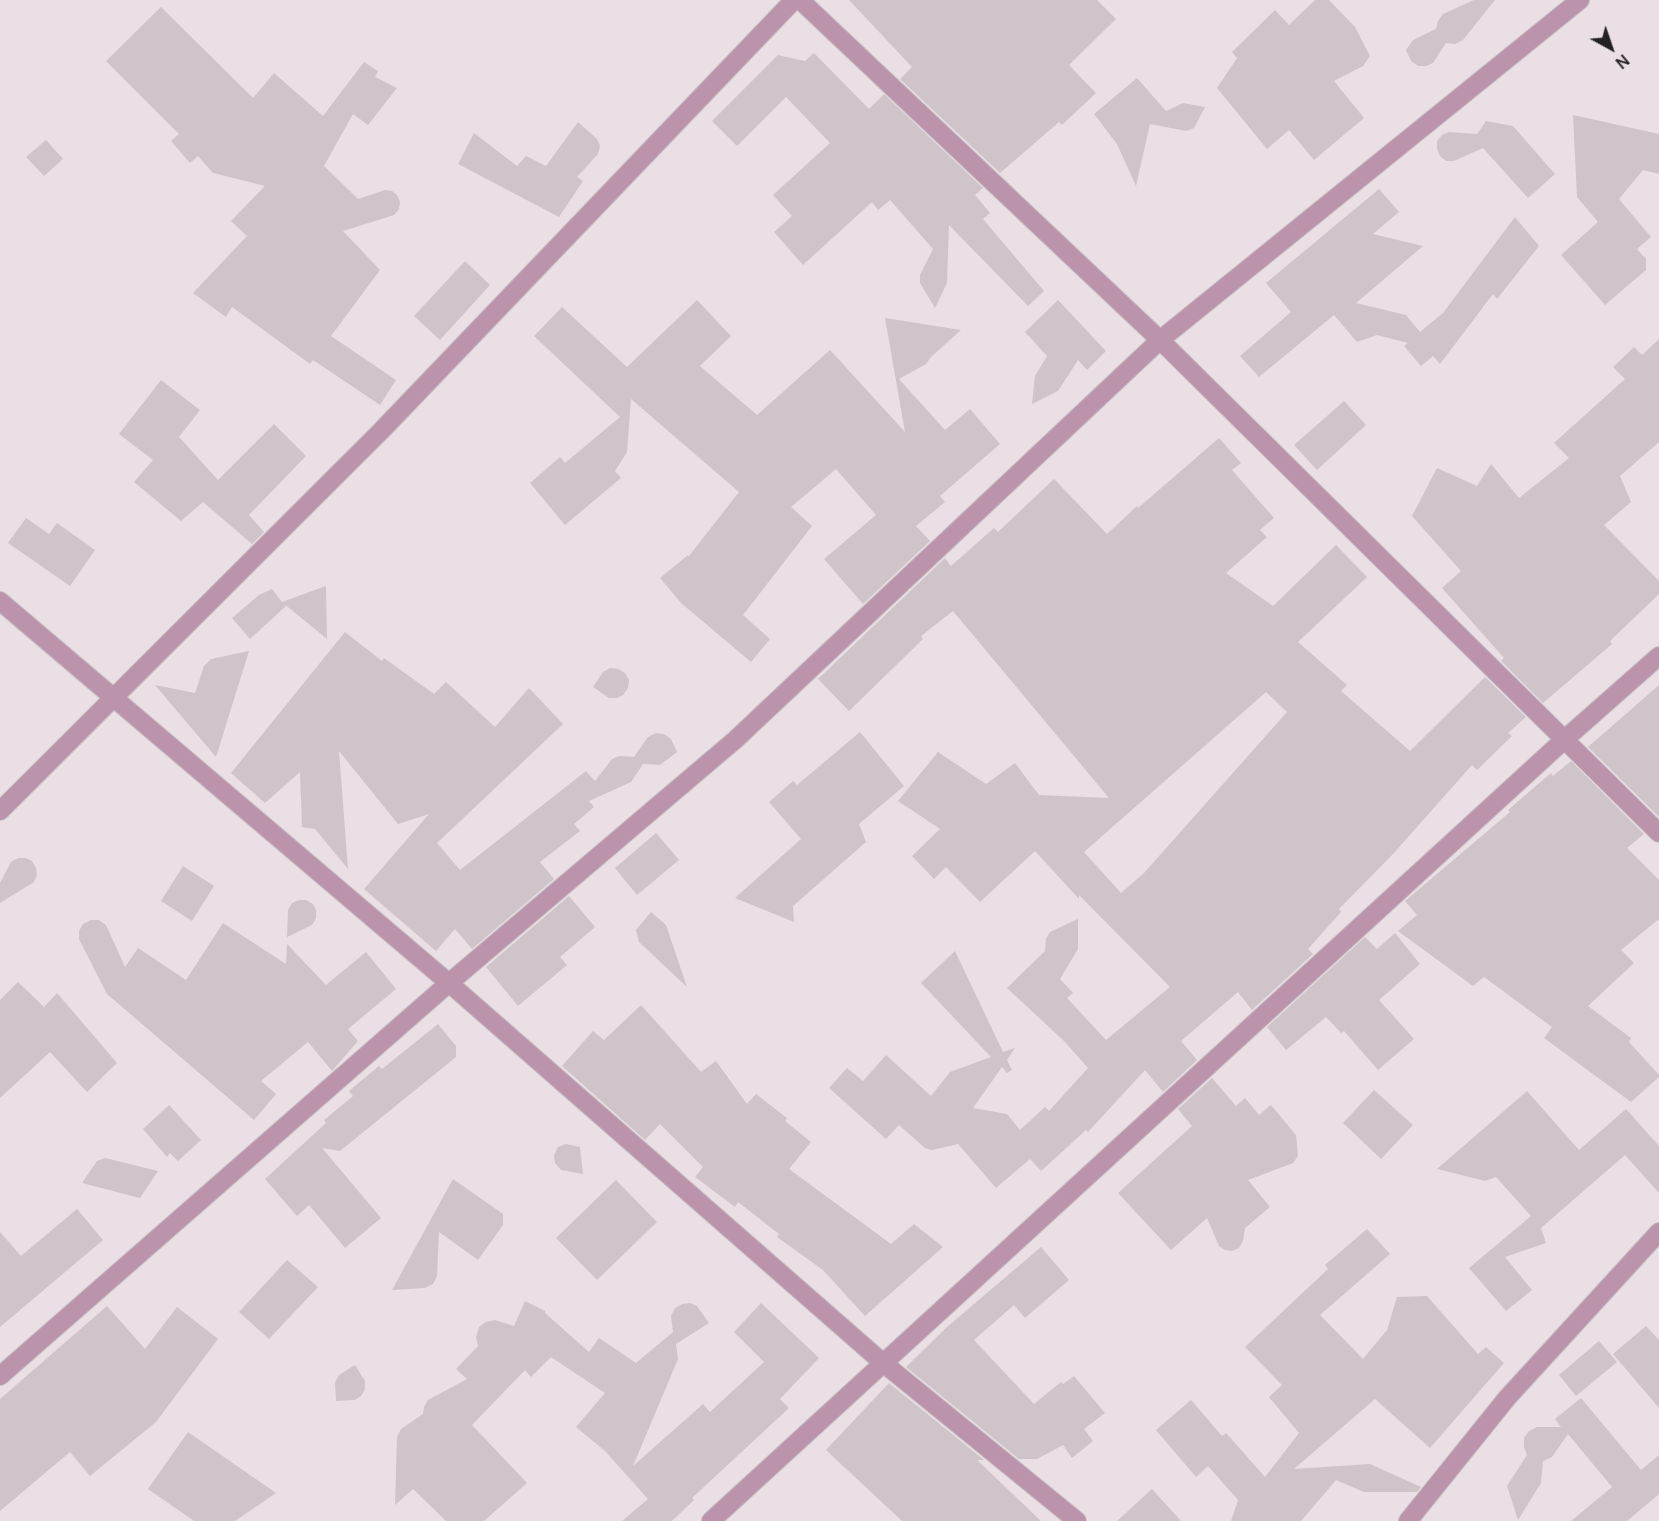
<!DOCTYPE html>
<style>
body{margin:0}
#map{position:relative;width:1659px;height:1521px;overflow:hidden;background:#eadfe5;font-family:Manrope,sans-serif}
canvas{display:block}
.north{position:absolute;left:1581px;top:18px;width:60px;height:60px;-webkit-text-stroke:4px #eadfe5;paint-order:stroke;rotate:140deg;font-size:16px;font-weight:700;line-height:24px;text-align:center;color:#242123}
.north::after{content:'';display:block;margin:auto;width:21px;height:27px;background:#242123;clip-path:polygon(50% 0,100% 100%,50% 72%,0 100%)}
</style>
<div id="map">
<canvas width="1659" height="1521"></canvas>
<div class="north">N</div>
</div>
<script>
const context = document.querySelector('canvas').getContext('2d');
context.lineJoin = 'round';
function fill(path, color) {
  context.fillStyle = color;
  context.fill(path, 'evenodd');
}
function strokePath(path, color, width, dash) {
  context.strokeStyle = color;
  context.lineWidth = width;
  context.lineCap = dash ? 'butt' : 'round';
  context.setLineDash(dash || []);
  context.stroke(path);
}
fill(new Path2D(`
 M849,0H1097L1116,19L1069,65L1096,93L1062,125L1059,122L1000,173L900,79L912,67Z
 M1315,0H1329L1355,27L1370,56L1363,66L1334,81L1364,118L1314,160L1289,130L1267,149L1217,88L1237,58L1232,52L1275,10L1289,25Z
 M1474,0H1495L1463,40L1455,44L1446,43L1433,63L1426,66H1418L1411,61L1406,50L1413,40L1436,29L1438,21L1443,14Z
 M161,7L253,98L274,73L323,116L364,62L378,71L375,77L397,88L368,125L353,114L324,166L358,199L385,190L392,191L397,195L400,202L399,209L394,215L343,231L380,270L331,336L396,380L380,405L313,360L310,364L232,307L226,317L193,293L247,236L231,221L265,186L213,173L198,156L190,163L171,141L179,134L106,61Z
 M814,53L869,109L884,94L983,188L975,195L990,213L983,219L1044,291L1028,306L949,225L947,283L935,308L920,283V275L933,249L890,200L878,210L872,202L803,265L774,232L792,216L773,195L830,143L786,97L737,146L712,121L778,55L805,61Z
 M1137,78L1166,111L1183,103L1205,107L1194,128L1186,131L1150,124L1136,186L1117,144L1094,114Z
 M1573,115L1659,134V174L1643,170L1619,199L1651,237L1637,249L1646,259V270L1605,305L1561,255L1598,222L1577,197Z
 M1486,121L1513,126L1555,174L1528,198L1483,148L1454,161H1446L1440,156L1437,149V141L1442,135L1449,132L1477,134Z
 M578,122L597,139L600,146L598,154L577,177L583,181L559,217L458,164L474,133L517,166L526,156L546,166Z
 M46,140L63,159L44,176L26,157Z
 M1379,189L1399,212L1373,234L1423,246L1356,303L1406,315L1420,332L1443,313L1515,217L1539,246L1497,299L1493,294L1440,364L1433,356L1421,366L1404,346L1408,343L1377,335L1357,342L1334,315L1259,377L1240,356L1291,312L1266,283Z
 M465,261L490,285L440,340L414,316Z
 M697,300L731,336L700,366L757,415L830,350L905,432L885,318L961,330L931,357L926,364L899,379L945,430L970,409L1000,444L940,496L945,502L916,526L930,541L863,604L824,559L876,515L836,469L791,507L812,526L743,615L770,639L751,662L681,603L660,578L688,555L689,556L739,492L631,399L627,452L615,471L621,478L565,525L530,483L560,457L565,463L620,417L534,336L562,307L627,367Z
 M1058,300L1106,351L1087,370L1078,360L1058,391L1032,404L1035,376L1047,356L1025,332Z
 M1659,339V442L1620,476L1631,502L1604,525L1659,581V594L1610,641L1612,644L1543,703L1501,661L1504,658L1442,588L1461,571L1412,516L1437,468L1477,486L1491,464L1519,498L1569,458L1554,443L1625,379L1613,367L1634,347L1642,355Z
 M161,380L200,410L179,437L218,480L274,424L306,456L249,515L264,532L252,544L203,502L181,521L134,482L153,460L119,434Z
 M1344,401L1366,425L1317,470L1294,445Z
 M1219,438L1241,463L1232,470L1274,518L1260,530L1267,537L1226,573L1273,606L1336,545L1367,577L1298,642L1347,685L1341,691L1410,751L1485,677L1526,717L1508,733L1512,736L1477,770L1472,765L1393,854L1339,909L1341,912L1308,949L1313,954L1252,1010L1238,992L1181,1041L1197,1060L1163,1092L1145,1070L1088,1132L1086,1130L1041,1171L1030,1159L996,1188L958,1144L932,1150L925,1148L899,1125L886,1139L829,1088L847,1068L863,1081L886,1055L931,1096L950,1072L991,1057L921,983L955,951L1003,1052L1015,1048L1007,1060L1012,1070L1007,1073L1002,1067L973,1108L1007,1114L1020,1130L1045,1107L1049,1111L1088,1068L1064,1041L1007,988L1045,951L1046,939L1050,932L1078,919V949L1060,979L1073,993L1067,998L1106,1040L1170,987L1079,895V899L1035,851L980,902L946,867L934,879L912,856L940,829L898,801L938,752L986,784L1015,763L1039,795L1109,798L953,611L921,636L923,639L849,711L818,679L945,558L951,566L994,528L998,532L1054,479L1107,534L1137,506L1138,508ZM1266,692L1287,712L1144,873L1121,893L1084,852Z
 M26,518L49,534L57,523L95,550L70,586L8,543Z
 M326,586L327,639L283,603L286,606L250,639L232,618L259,595L272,589L282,602Z
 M345,632L382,661L384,658L434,694L446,682L495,727L529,688L563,724L437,843L460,870L586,771L595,781L612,759L619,756L634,757L648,737L656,733L664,734L671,739L677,752L660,765L643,764L631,782L589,801L594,807L574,824L580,831L540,862L554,879L472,949L455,929L436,951L364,889L429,814L398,824L339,751L348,869L315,829L302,827L300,772L265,803L231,773Z
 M249,651L216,757L155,685L195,693L204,666L211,659Z
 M610,668L618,669L625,673L629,680L628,688L623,695L617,698H609L593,687L603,672Z
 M1659,685V817L1588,747Z
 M860,732L904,786L859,824L866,842L793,906L794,922L735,898L801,839L769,802L793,781L797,785Z
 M1571,761L1644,834L1627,848L1659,880V919L1621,950L1634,963L1588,1006L1631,1038L1629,1042L1659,1075V1077L1631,1102L1544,1038L1552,1027L1484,977L1473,986L1398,931L1417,915L1405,901L1510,812L1508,810L1551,773L1553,776Z
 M656,833L679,860L637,895L615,868Z
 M18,858H26L32,861L36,868L37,875L34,882L0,903V883L11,862Z
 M183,866L214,886L192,921L161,901Z
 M569,896L595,927L560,957L567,965L518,1006L486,967Z
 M299,900H306L313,904L316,910V918L312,925L287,937L288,910L292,903Z
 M651,912L666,925L687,987L639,942L636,930Z
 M91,920H99L106,925L125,967L138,948L186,980L223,923L286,964L287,944L326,985L366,952L396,989L348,1029L358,1041L332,1071L308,1042L261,1081L276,1094L254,1120L107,994L79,939V931L83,924Z
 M1395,933L1420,964L1379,1000L1414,1039L1378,1070L1344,1031L1341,1033L1326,1017L1286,1050L1267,1027L1365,937L1377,949Z
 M18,982L44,1007L57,993L117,1063L87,1092L50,1052L0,1098V1000Z
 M641,1005L701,1072L716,1061L747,1104L756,1094L787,1118L785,1121L811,1142L789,1169L891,1244L914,1224L943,1247L865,1316L823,1270L777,1237L779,1234L738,1202L735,1207L695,1177L703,1167L660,1124L645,1140L562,1066L593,1031L604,1040Z
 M438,1024L456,1046V1057L340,1151L322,1148L381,1218L345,1248L309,1205L297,1216L265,1179L326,1123L324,1120L353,1096L349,1091L379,1066L382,1069Z
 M1212,1078L1236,1106L1245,1098L1259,1115L1271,1105L1296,1135L1298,1156L1293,1163L1248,1180L1270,1207L1245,1228L1243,1241L1239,1248L1232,1251L1225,1250L1219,1246L1207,1218L1171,1250L1118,1193L1192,1126L1178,1109Z
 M1374,1090L1413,1125L1381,1159L1343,1123Z
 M1527,1091L1579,1150L1626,1109L1659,1146V1193L1625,1155L1541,1228L1546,1243L1505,1257L1532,1290L1506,1311L1469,1268L1531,1216L1496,1177L1485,1181L1437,1169Z
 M169,1105L201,1140L178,1161L170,1153L167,1157L143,1129Z
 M566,1144L580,1147L583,1174L561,1170L555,1163L554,1155L558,1147Z
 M105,1158L158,1171L140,1198L82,1183L97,1161Z
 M453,1179L503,1214V1225L478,1260L439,1232L437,1276L433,1284L425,1288L392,1290Z
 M616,1180L657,1222L597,1280L556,1238Z
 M77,1209L103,1240L0,1327V1232L21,1256Z
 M1367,1229L1390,1254L1320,1315L1363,1359L1387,1330L1397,1297L1427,1296L1478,1354L1486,1347L1504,1363L1430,1448L1375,1399L1294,1469L1370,1464L1421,1487L1417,1492H1364L1336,1480L1301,1521H1231L1238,1500L1208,1466L1196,1477L1156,1430L1191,1400L1222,1436L1226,1433L1265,1477L1299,1433L1269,1397L1282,1385L1245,1347L1328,1269L1325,1265Z
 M1041,1247L1069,1280L1025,1318L1014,1305L974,1340L1034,1404L1061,1382L1063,1384L1074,1376L1105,1413L1084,1429L1093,1441L1072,1458L1063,1445L1037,1459H1019L906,1367L947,1327Z
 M287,1260L318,1287L269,1339L239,1312Z
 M525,1301L545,1311V1313L589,1352L599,1338L636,1363L673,1332L671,1316L675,1308L682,1304L690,1303L697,1306L709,1323L676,1344L678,1359L633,1466L703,1404L710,1412L764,1362L734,1332L761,1303L819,1358L780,1399L789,1408L692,1498L694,1500L672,1521H622L648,1499L605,1451L576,1427L605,1393L551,1357L531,1377L525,1370L472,1425L527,1483L484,1521H446L413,1489L395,1505L397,1437L401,1429L423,1414L424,1407L428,1400L467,1379L456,1369L478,1346L476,1337L479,1327L486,1322L495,1320L514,1326Z
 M107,1306L145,1349L177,1307L218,1339L156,1422L90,1476L70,1452L0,1511V1399Z
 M1646,1326L1659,1340V1408L1613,1354Z
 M1599,1341L1617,1362L1576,1396L1559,1375Z
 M355,1365L365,1381V1389L361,1396L355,1400L336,1401L335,1382L339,1375Z
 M889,1383L984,1460H977L1041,1521H902L826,1450Z
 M1581,1398L1641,1470L1659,1455V1494L1627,1521H1571L1612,1487L1568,1434L1552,1457L1543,1461L1541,1483L1518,1520L1507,1486L1527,1455L1524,1447V1438L1529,1431L1537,1427H1561L1555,1419Z
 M188,1432L276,1493L235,1521H194L148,1489Z
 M1152,1489L1181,1521H1117Z`), '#cec4ca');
const minor = new Path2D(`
 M800,0L1160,340L1659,833
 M0,601L449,983L882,1362L1077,1521
 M0,811L381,431L794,0
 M0,1376L449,983L735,740L1160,340L1580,0
 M711,1521L1565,739L1659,656
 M1408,1521L1507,1398L1659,1232`);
strokePath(minor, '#c6bdc2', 20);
strokePath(minor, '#bb94ac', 18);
</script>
